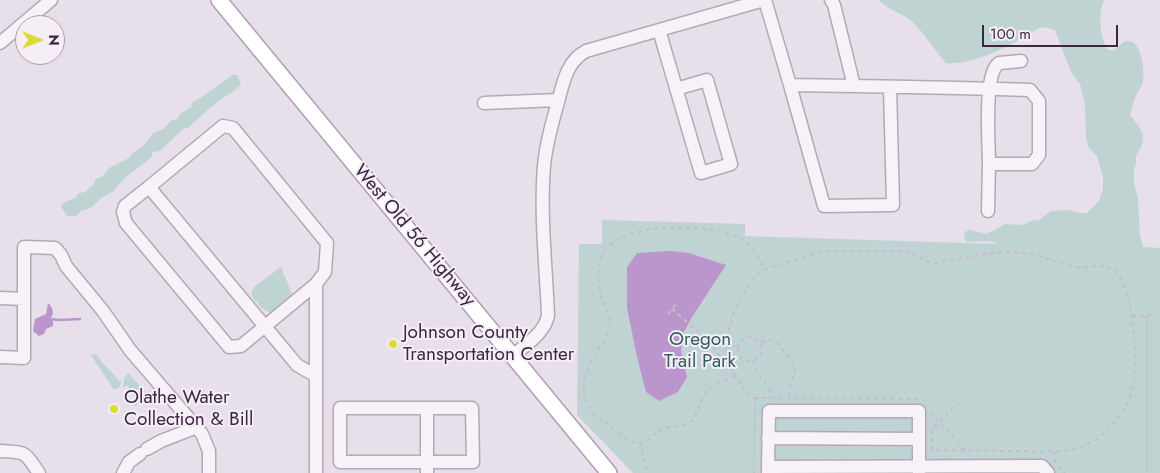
<!DOCTYPE html>
<style>
body{margin:0}
#map{position:relative;width:1160px;height:473px;overflow:hidden;background:#e7dfea;font-family:Jost,sans-serif}
canvas{display:block}
.north{position:absolute;left:15px;top:15px;width:50px;height:50px;box-sizing:border-box;background:#f5eef7;border:1px solid #ab9eaf;border-radius:50%;rotate:90deg;font-size:14px;font-weight:700;line-height:20px;text-align:center;color:#3c2642}
.north::after{content:'';display:block;margin:auto;width:18px;height:22px;background:#dbdb37;clip-path:polygon(50% 0,100% 100%,50% 72%,0 100%)}
.scale{position:absolute;left:982px;top:25px;width:136px;height:22px;box-sizing:border-box;border:2px solid #3c2642;border-top:0;padding-left:6px;font-size:15px;line-height:18px;white-space:nowrap;color:#3c2642;-webkit-text-stroke:4px #f5eef7;paint-order:stroke}
</style>
<div id="map">
<canvas width="1160" height="473"></canvas>
<div class="north">N</div>
<div class="scale">100 m</div>
</div>
<script>
const context = document.querySelector('canvas').getContext('2d');
context.lineJoin = 'round';
function fill(path, color) {
  context.fillStyle = color;
  context.fill(path, 'evenodd');
}
function strokePath(path, color, width, dash) {
  context.strokeStyle = color;
  context.lineWidth = width;
  context.lineCap = dash ? 'butt' : 'round';
  context.setLineDash(dash || []);
  context.stroke(path);
}
function write(font, color, halo, rows, align = 'center') {
  context.font = font + ' Jost,sans-serif';
  context.lineWidth = 4;
  context.setLineDash([]);
  context.textBaseline = 'middle';
  context.strokeStyle = halo;
  context.fillStyle = color;
  for (const [text, x, y, turn = 0] of rows) {
    context.save();
    context.translate(x, y);
    context.rotate((+turn || 0) * Math.PI / 180);
    context.textAlign = isNaN(turn) ? turn : align;
    if (halo) context.strokeText(text, 0, 0);
    context.fillText(text, 0, 0);
    context.restore();
  }
}
fill(new Path2D(`
 M879,0H1104C1098,13 1100,35 1106,48L1112,51C1119,49 1120,41 1128,41C1142,41 1145,72 1143,82C1142,87 1138,91 1136,96C1133,102 1132,108 1130,115L1140,128L1143,136L1142,145L1136,156V164L1134,170V184L1138,199L1140,236L1143,247L1160,248V473H633L577,415L579,244H602V220L745,224V236L997,244L991,241L967,242L964,239L965,232L969,230L987,234L1005,224L1024,225L1030,221L1039,220L1051,211L1069,210L1078,213H1087L1099,201L1103,189V178L1097,156L1089,148L1086,138L1085,105L1080,84L1071,72L1055,30C1049,28 1045,27 1040,28C1034,30 1031,34 1026,36C1003,49 973,65 946,63C932,48 923,29 906,17C897,11 886,9 879,0Z
 M233,75H237L241,84C234,93 224,96 215,104C206,111 197,120 188,128H184L160,151L153,152L151,158L126,177L112,192L101,198L91,208L81,211L77,216H67L61,207L63,203L75,198L79,193L85,192L93,185L96,179L103,176L109,168L129,158L133,153L145,144L152,134L163,129L172,120H176L180,114L191,107L192,103C206,95 219,84 233,75Z
 M281,267L293,297C280,307 272,321 258,304V301L256,302C252,297 250,293 254,287Z
 M93,354L97,355C100,362 113,373 119,381L121,380L120,387L114,390L91,355Z
 M128,373L150,397L135,406L129,404L136,399L127,385L123,388L124,379Z`), '#bfd4d2');
fill(new Path2D(`
 M670,251L689,253L726,265L692,317L684,332L681,351L687,377L678,392L659,401L646,392L637,357L627,308V267L637,253Z
 M48,303C53,307 55,314 50,319L53,321V326L46,329L44,334L39,336L33,331L35,319L46,314Z`), '#bb96cd');
strokePath(new Path2D(`
 M50,319L59,320L80,319`), '#bb96cd', 2.5);
const minor = new Path2D(`
 M765,0L790,85L854,86
 M831,0L834,5L854,86C913,87 972,88 1030,90L1039,101V155L1032,164H989C989,143 983,74 999,63L1021,61
 M659,30L701,173L731,164L707,80L676,89
 M0,43L51,0
 M790,85L824,206L893,205L890,87
 M484,103L558,100
 M149,187L125,206L123,212L126,223L229,347L241,346L316,284L325,272L327,243L233,128L223,126L149,187L297,365L316,376
 M988,211L989,164
 M316,284V473
 M0,298L24,299
 M513,356C526,344 545,333 548,315C546,266 540,215 544,166C546,144 552,123 558,102C563,83 567,61 586,51L764,0
 M0,357L24,358V247L55,248L61,255L66,266L103,311L130,350L202,434L209,451V473
 M340,408H472L473,462H340Z
 M768,438L919,439
 M147,449L161,441L197,427
 M0,451C28,452 24,452 39,473
 M768,467L769,411H919V473
 M123,473L129,462L140,454
 M427,473V408
 M768,473V467L1042,466L1048,473`);
const major = new Path2D(`
 M219,0L609,473`);
strokePath(minor, '#b4a8b8', 15);
strokePath(major, '#b09db6', 18);
strokePath(new Path2D(`
 M672,309L710,342L723,361L728,362
 M668,314L676,304
 M1147,315V473
 M1132,316L1154,315
 M738 349a12 12 0 1 1 24 0a12 12 0 1 1-24 0Z
 M761,342L766,340L773,341L778,344L793,363L795,371L790,386V398
 M727,347L739,346
 M753,361L756,372L770,389L769,398
 M735,376C727,380 712,385 706,392C699,402 699,415 690,422C683,428 669,425 661,430C653,434 648,442 639,443C626,443 616,431 607,424C602,420 596,417 592,412C578,395 584,369 596,353C601,345 609,336 610,326C611,317 606,310 603,301C598,286 595,269 603,254C620,220 712,223 741,239C752,245 758,257 764,268
 M755,398L918,399L920,401
 M930,412L965,450
 M640,443L647,473
 M1054,451L1056,463L1065,473
 M754,473L755,398C747,394 743,388 739,382C735,376 730,368 728,361C721,332 741,286 765,269L825,251H906L932,263H938C966,257 996,250 1024,253C1043,255 1057,264 1075,267C1088,269 1099,262 1112,269C1135,281 1139,373 1131,395C1123,416 1104,438 1083,446C1065,454 1039,451 1019,451C990,451 961,450 932,450V429L958,403`), '#c6bdc8', 2, [4, 4]);
strokePath(minor, '#f6f2f7', 12);
strokePath(major, '#fff', 15);
for (const [x, y, r, color] of [
 [393,344,5,"#dbdb37"],
 [114,409,5,"#dbdb37"]
]) {
  const dot = new Path2D();
  dot.arc(x, y, r, 0, 2 * Math.PI);
  context.fillStyle = color;
  context.fill(dot);
  strokePath(dot, '#f5eef7', 2);
}
write('19px', '#3c2642', '#f5eef7', [
 ["West Old 56 Highway",414,236,50]
]);
write('19px', '#3c2642', '#f5eef7', [
 ["Johnson County",403,333],
 ["Transportation Center",403,355],
 ["Olathe Water",124,398],
 ["Collection & Bill",124,420]
], 'left');
write('19px', '#325f5d', '#f5eef7', [
 ["Oregon",700,340],
 ["Trail Park",700,362]
]);
</script>
